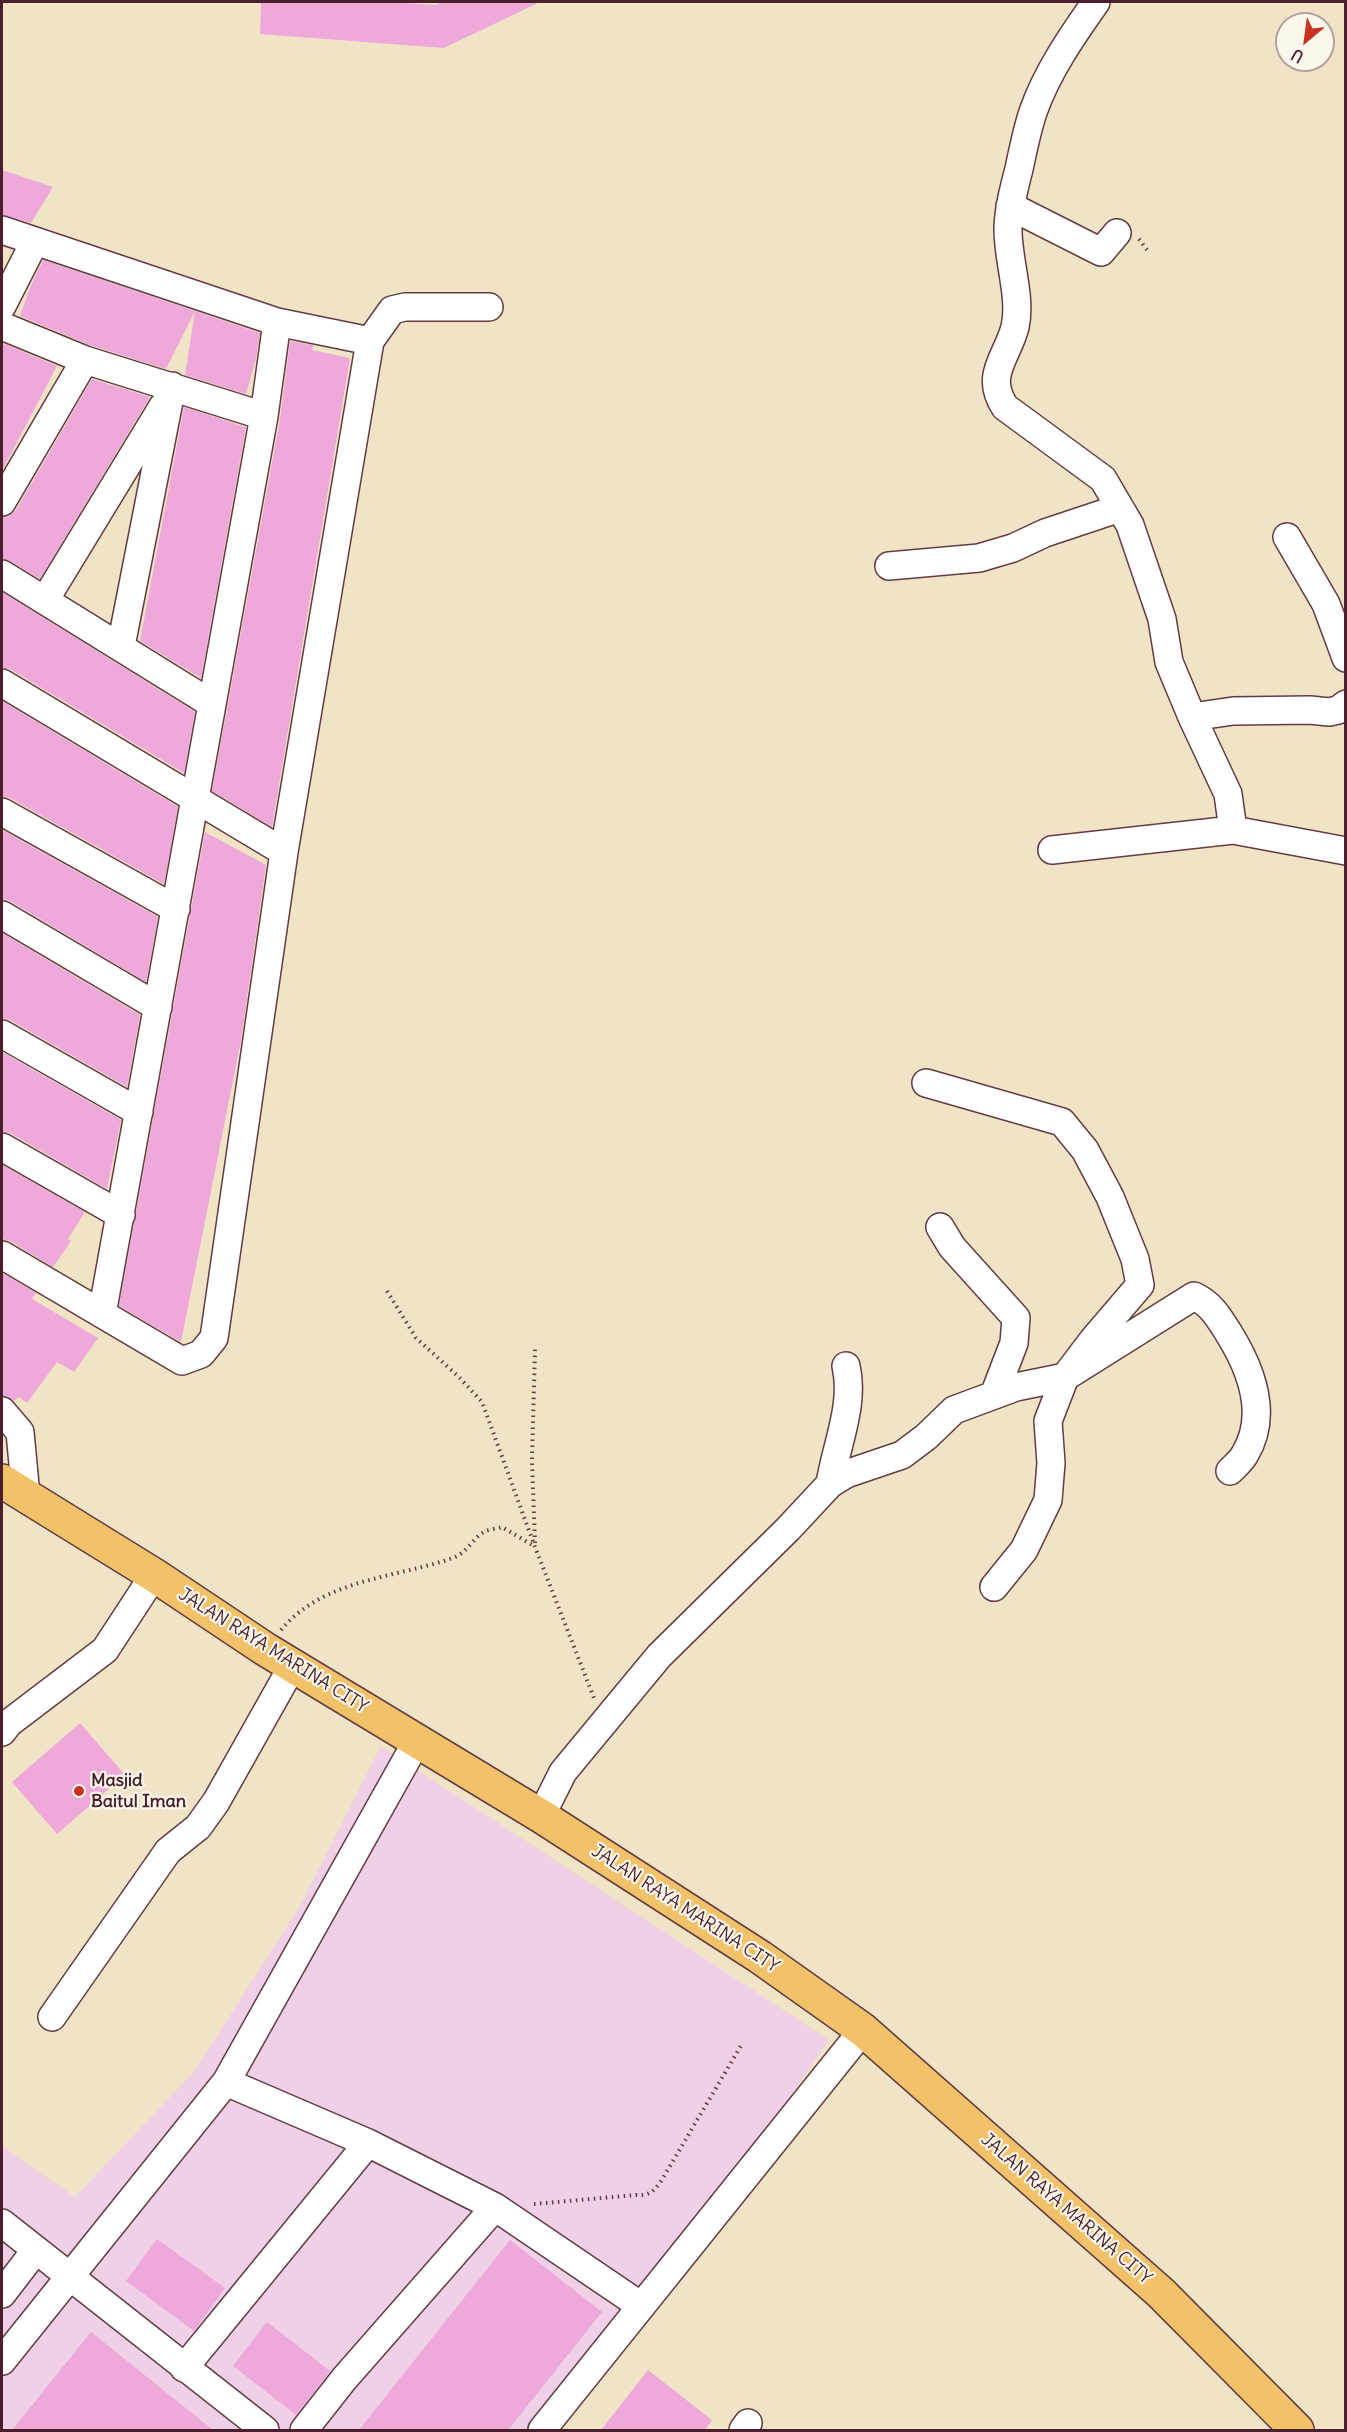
<!DOCTYPE html>
<style>
body{margin:0}
#map{position:relative;width:1347px;height:2432px;overflow:hidden;background:#f0e3c6;font-family:Delius,sans-serif}
canvas{display:block}
.frame{position:absolute;inset:0;border:3px solid #4a1f2b;pointer-events:none}
.north{position:absolute;left:1275px;top:12px;width:60px;height:60px;box-sizing:border-box;background:#fbf7ec;border:2px solid #b4a19f;border-radius:50%;rotate:209deg;font-size:16px;font-weight:700;line-height:24px;text-align:center;color:#4a1f2b}
.north::after{content:'';display:block;margin:auto;width:21px;height:27px;background:#c8321e;clip-path:polygon(50% 0,100% 100%,50% 72%,0 100%)}
</style>
<div id="map">
<canvas width="1347" height="2432"></canvas>
<div class="frame"></div>
<div class="north">U</div>
</div>
<script>
const context = document.querySelector('canvas').getContext('2d');
context.lineJoin = 'round';
function fill(path, color) {
  context.fillStyle = color;
  context.fill(path, 'evenodd');
}
function strokePath(path, color, width, dash) {
  context.strokeStyle = color;
  context.lineWidth = width;
  context.lineCap = dash ? 'butt' : 'round';
  context.setLineDash(dash || []);
  context.stroke(path);
}
function write(font, color, halo, rows, align = 'center') {
  context.font = font + ' Delius,sans-serif';
  context.lineWidth = 4.5;
  context.setLineDash([]);
  context.textBaseline = 'middle';
  context.strokeStyle = halo;
  context.fillStyle = color;
  for (const [text, x, y, turn = 0] of rows) {
    context.save();
    context.translate(x, y);
    context.rotate((+turn || 0) * Math.PI / 180);
    context.textAlign = isNaN(turn) ? turn : align;
    if (halo) context.strokeText(text, 0, 0);
    context.fillText(text, 0, 0);
    context.restore();
  }
}
fill(new Path2D(`
 M381,1746L829,2040L677,2263L545,2430H2V2146L75,2197L193,2073L299,1908Z`), '#efd0e6');
fill(new Path2D(`
 M261,2H390L436,5L443,2H540L444,48L260,34Z
 M2,170L53,187L31,223L2,215Z
 M43,260L195,311L166,369L90,345L20,316L31,285Z
 M195,311L260,333L256,359L246,394L185,375Z
 M290,341L313,345L312,350L350,358L272,827L212,791L280,419Z
 M2,343L57,366L2,471Z
 M92,379L150,397L40,579L10,561L2,558V518L9,516L16,510Z
 M184,407L246,427L201,678L140,641Z
 M2,592L195,712L184,773L10,669L2,667Z
 M2,701L178,807L164,884L10,798L2,796Z
 M2,830L158,917L146,982L10,901L2,899Z
 M205,832L266,865L241,1040L181,1342L119,1306Z
 M2,933L140,1015L127,1087L10,1020L2,1018Z
 M2,1052L121,1120L107,1189L10,1133L2,1131Z
 M2,1165L85,1212L68,1239L71,1241L53,1267L10,1241L2,1239Z
 M2,1273L36,1293L32,1299L98,1338L74,1372L57,1362L27,1403L19,1397L14,1401L2,1396Z
 M80,1723L125,1775L57,1834L12,1782Z
 M157,2239L225,2288L194,2331L126,2281Z
 M510,2240L602,2312L508,2430H359Z
 M267,2322L330,2371L296,2415L233,2366Z
 M91,2332L213,2430H12Z
 M648,2370L712,2420L705,2430H601Z`), '#eea9da');
const minor = new Path2D(`
 M1096,2C1072,36 1047,72 1033,112C1027,130 1023,150 1019,169C1014,188 1009,207 1008,227C1007,258 1022,297 1015,327C1007,358 984,375 1005,407L1103,479L1130,525L1162,619L1169,662L1192,717L1228,794L1233,830
 M1010,206L1101,252L1117,233
 M2,230L277,322L370,341
 M2,306L35,241
 M2,326L85,360L264,416
 M2,502L85,360
 M1287,537L1326,604L1346,658
 M889,566L979,558L1013,548L1045,533L1120,508
 M2,574L212,704
 M45,600L163,406
 M121,646L172,386
 M2,683L284,852
 M1192,717L1233,711L1310,710L1329,712L1338,710L1346,704
 M2,812L176,909
 M1052,850L1233,830L1346,851
 M2,915L158,1007
 M2,1034L139,1112
 M926,1083L1062,1122L1085,1150L1110,1197L1135,1259L1140,1285L1093,1340L1065,1377L1048,1421L1051,1463L1048,1500L1024,1550L994,1587
 M2,1147L121,1215
 M940,1227L952,1247L1016,1318L1014,1343L994,1395
 M2,1255L182,1361L201,1354L214,1338L284,852L370,341L392,310L405,307H489
 M102,1314L264,416L277,322
 M2,1411L20,1432L26,1496
 M830,1484C836,1445 855,1405 846,1366
 M2,1732L9,1723L105,1650L154,1575
 M541,1816L563,1772L659,1656L788,1529L830,1484L846,1474L902,1455L926,1437L954,1410L1016,1387L1065,1377L1194,1296C1211,1304 1218,1316 1228,1332C1250,1367 1269,1414 1245,1454C1242,1460 1235,1466 1230,1471
 M52,2017L168,1851L198,1827L216,1802L293,1665
 M226,2082L368,2143L495,2207
 M2,2223L265,2430
 M2,2294L35,2251
 M2,2361L226,2082L417,1741
 M184,2368L368,2143
 M304,2430L344,2379L495,2207L641,2306
 M542,2430L863,2030
 M743,2430L748,2423`);
const major = new Path2D(`
 M2,1481L154,1575L265,1649L541,1816L760,1957L863,2030L1161,2293L1297,2430`);
strokePath(minor, '#633c42', 30);
strokePath(major, '#633c42', 36);
strokePath(new Path2D(`
 M1139,239L1147,250
 M387,1291L416,1338L459,1377L482,1402L535,1547L594,1698
 M535,1543L532,1460L535,1349
 M281,1630C323,1579 395,1578 453,1558C467,1553 474,1537 484,1532C489,1529 497,1529 502,1527L534,1546
 M534,2204L636,2195C649,2196 652,2192 660,2183L742,2044`), '#633c42', 4, [1.5, 4.5]);
strokePath(minor, '#fff', 27);
strokePath(major, '#f2c26a', 33);
for (const [x, y, r, color] of [
 [79,1791,6,"#c8321e"]
]) {
  const dot = new Path2D();
  dot.arc(x, y, r, 0, 2 * Math.PI);
  context.fillStyle = color;
  context.fill(dot);
  strokePath(dot, '#fbf7ec', 2);
}
write('18px', '#4a1f2b', '#fbf7ec', [
 ["JALAN RAYA MARINA CITY",273,1651,32],
 ["JALAN RAYA MARINA CITY",685,1909,33],
 ["JALAN RAYA MARINA CITY",1066,2209,41]
]);
write('bold 18px', '#4a1f2b', '#fbf7ec', [
 ["Masjid",91,1781],
 ["Baitul Iman",91,1802]
], 'left');
</script>
